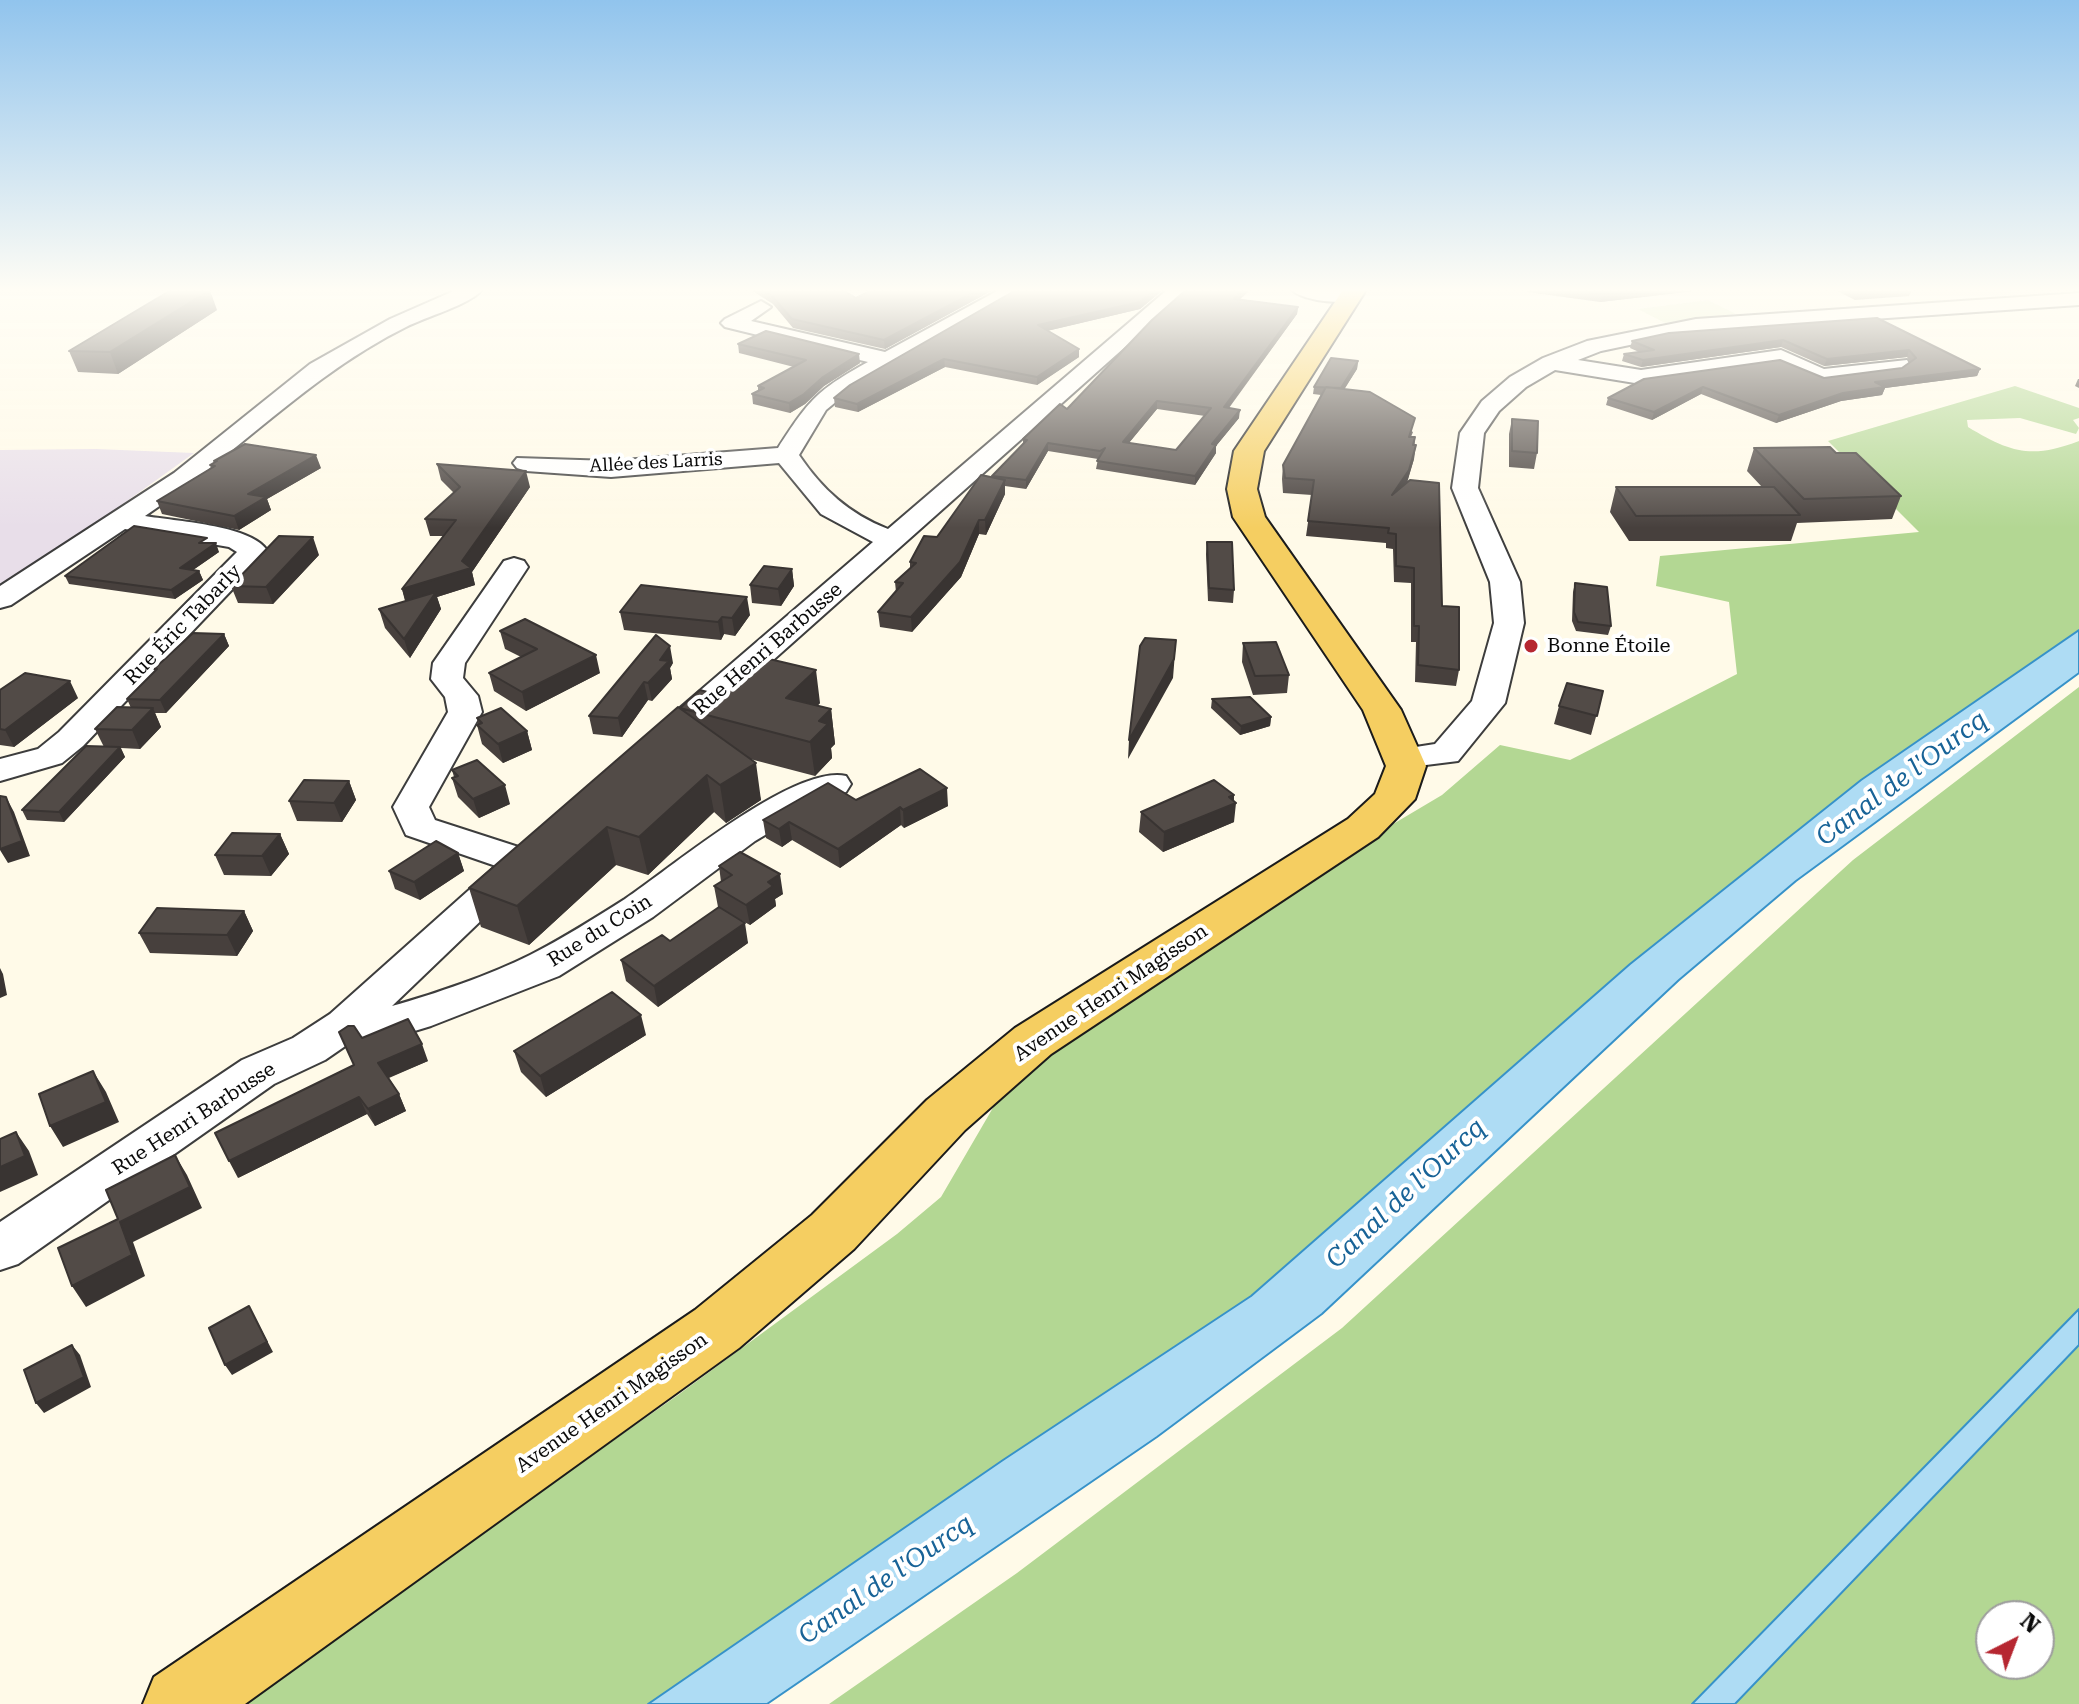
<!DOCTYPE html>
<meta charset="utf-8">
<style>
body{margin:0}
#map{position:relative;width:2079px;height:1704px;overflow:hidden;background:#fffae8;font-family:"Roboto Serif",serif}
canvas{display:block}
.north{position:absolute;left:1975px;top:1600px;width:80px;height:80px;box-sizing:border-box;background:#fff;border:2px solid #9d9d9d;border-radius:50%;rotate:42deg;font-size:22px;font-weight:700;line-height:32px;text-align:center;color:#0a0a0a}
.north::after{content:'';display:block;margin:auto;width:28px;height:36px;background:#b62731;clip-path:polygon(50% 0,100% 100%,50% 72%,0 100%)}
</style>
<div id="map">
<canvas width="2079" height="1704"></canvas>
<div class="north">N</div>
</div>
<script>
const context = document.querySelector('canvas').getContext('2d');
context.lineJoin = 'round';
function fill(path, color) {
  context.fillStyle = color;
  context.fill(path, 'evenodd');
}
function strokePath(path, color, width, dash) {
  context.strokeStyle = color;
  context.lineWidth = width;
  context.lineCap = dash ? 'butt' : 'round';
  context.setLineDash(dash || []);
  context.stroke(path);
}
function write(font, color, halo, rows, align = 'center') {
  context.font = font + ' "Roboto Serif",serif';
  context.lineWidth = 8;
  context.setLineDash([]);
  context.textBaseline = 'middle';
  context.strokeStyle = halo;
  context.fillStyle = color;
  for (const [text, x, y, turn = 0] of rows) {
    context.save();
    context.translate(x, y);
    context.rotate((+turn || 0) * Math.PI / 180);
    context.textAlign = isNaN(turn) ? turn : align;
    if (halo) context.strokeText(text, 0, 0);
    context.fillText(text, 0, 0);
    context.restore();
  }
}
fill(new Path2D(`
 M96,449L194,453L52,555L0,587V450Z`), '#e8dee9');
fill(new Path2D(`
 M2015,386L2079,408V418L2073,420L2079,428L2076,434L2020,418L1967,420L1968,427C2011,453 2032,459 2079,441V630L1861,780L1630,964L1251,1296L1003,1460L648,1704H238L678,1395L897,1234L941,1197L1008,1082L1309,874L1442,795L1500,745L1570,760L1737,674L1729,602L1656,586L1660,556L1919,532L1828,441Z
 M2079,687V1704H829L1017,1573L1342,1328L1853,860ZM1991,1616H2039V1664H1991Z`), '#b3d793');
fill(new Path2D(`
 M1708,300L1736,314L1665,323L1638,309Z`), '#e1eec5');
const water = new Path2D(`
 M2079,630V673L1796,881L1679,980L1322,1314L1157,1437L767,1704H648L1003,1460L1251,1296L1630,964L1861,780Z
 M2079,1309V1345L1735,1704H1692Z`);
fill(water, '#aedcf4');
strokePath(water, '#3792c9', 2);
const minor = new Path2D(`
 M456,290H482C469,305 425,317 406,327C309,375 235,456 145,516C174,521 249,525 266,549L264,556L83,746L62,763L0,781V759L38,749L59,732L237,552L229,547L125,529L11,605L0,608V586L174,473L310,364L390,319Z
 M999,290H1023L849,391L826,410L799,455C822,489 849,514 888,529L1167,290H1189L690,734L678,737L666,734L661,727L666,720L873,542L821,514L779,463L611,477L526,471L517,468L513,463L517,458L611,461L778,448C809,400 817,390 868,362L725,327L721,323L725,319L761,301L771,307L751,321L885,352Z
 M1292,290H1349L1361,296C1351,307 1302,301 1292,290Z
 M2079,293V305L1696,331L1601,351L1578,360L1641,370L1781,350L1824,369L1907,360L1910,365L1899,372L1821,383L1778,364L1641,384L1555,370L1526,387L1499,411L1484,433L1478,488L1520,582L1524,623L1505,703L1458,761L1402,768L1390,765L1385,758L1390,751L1435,744L1472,701L1494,623L1490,582L1452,488L1460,433L1482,401L1510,377L1543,358L1587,341L1696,319Z
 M514,558L524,561L528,567L465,663L463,678L478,696L482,712L429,807L435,820L537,853L542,862L392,1006C435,994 490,975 530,955C562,939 595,918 625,899C670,869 794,764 846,776L851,784L846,792L822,801L755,841L653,917L559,976L431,1026L385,1040H354L325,1060L274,1084L18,1264L0,1270V1222L242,1060L293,1038L330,1014L496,866L406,835L393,807L448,712L445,697L431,679L433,663L504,561Z`);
const major = new Path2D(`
 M1343,290H1366L1264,451L1257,489L1265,517L1401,710L1426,766L1415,799L1378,837L1051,1054L965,1130L854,1249L739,1348L245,1704H143L154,1677L695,1310L812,1215L927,1100L1015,1028L1348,819L1375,794L1386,766L1363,710L1233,517L1227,489L1234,451Z`);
strokePath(minor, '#3d3d3d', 4);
strokePath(major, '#1b1b1b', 4);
fill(minor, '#fff');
fill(major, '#f5ce61');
fill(new Path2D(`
 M751,290H843L856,298L872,290H993L885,349L793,328L773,304Z
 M1016,290H1163L1140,309L1047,331L1079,349V357L1037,385L945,367L858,412L835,407L834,398Z
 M1527,290H1703L1600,302L1527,292Z
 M1835,290H1912L1909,296L1855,300Z
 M1240,299L1298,307L1297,314L1229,408L1239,418L1216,446V453L1195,485L1096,469L1098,459L1048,451L1026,489L1005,486V494L986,535L979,534L961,577L912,632L880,627L878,612L896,592L895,582L910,568V562L937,537L1023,443V439L1067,409ZM1157,409L1205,416L1176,450L1129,443Z
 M217,310L118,374L78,372L69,351Z
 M1877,318L1980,369L1977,376L1885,388L1882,395L1841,401L1776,423L1701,394L1652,420L1606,405L1608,398L1644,379L1824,378L1902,368L1910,362L1907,357L1824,366L1781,347L1641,367L1622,361L1624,354L1639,352L1630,348L1632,341Z
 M738,344L860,363L824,386L805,404L790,413L753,404L752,394L758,391V386L794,367L739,353Z
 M1358,361L1357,369L1344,389L1413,432L1411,437H1415L1414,459L1407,483L1459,670L1456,686L1415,682L1416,642H1411V583L1394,582L1393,549L1386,548V543L1306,536L1312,495L1283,493L1282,479L1283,465L1321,395L1313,394L1314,387Z
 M2078,379H2079V388L2075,386Z
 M1512,419L1537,453L1534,469L1509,467V434Z
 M1754,448L1836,453L1901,496L1892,519L1797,523L1791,541H1629L1610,512L1616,487H1762L1747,471Z
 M214,461L321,468L267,499L271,510L239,530L162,514L157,501L211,468L210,465L214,463Z
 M437,464L530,487L472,572L475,585L437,597L441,609L410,658L385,628L379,609L405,601L402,589L443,536H430L425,519L454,493L441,480Z
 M1207,542L1234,590L1233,603L1208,601L1206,554Z
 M209,543L219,552L193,570L199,571L203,580L175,599L69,584L65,576Z
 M319,555L273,604L238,603L231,586Z
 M792,569L794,586L781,606L752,603L750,585Z
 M1575,583L1611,626L1608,635L1576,631L1572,621L1573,592Z
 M620,612L750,615L735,636L724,634L721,640L624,630Z
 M500,631L600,673L526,711L494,691L489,673L521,657L505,649Z
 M224,634L229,646L166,713H155L161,727L140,749L121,748L125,757L64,822L27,820L22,810L104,747L95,729L131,708L127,699L155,671L154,669Z
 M1243,643L1289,675L1287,693L1253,695L1242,662Z
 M673,663L670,668L672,679L652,701L648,700L622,737L593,734L589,716Z
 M0,690L78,698L14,747L0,745Z
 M1603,691L1591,735L1554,724L1559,706Z
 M722,696L820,703L817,706L831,709L835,744L831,748L832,758L815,776L750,759L761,800L726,823L714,812L648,875L616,865L529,945L481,927L469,888L680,709V708Z
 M1212,699L1271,717L1270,726L1240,735L1211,708Z
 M477,718L527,731L532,750L503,763L482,744L477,725L478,724Z
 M452,770L510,804L479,818L458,797L452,778L454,777Z
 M349,781L356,800L342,822L297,821L289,801Z
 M1234,795V822L1163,852L1139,832L1141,812Z
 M856,800L948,806L904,828L901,825L840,868L792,840L782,847L766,838L763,820Z
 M280,834L289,854L271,876L224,875L215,855Z
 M458,853L464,871L420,900L395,889L389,871Z
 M719,866L783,894L775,899L776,906L750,925L737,918L748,943L658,1007L626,981L621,960L670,941L719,907H718L714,886L721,882Z
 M244,911L253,931L237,956L150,953L139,933Z
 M646,1035L546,1097L521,1072L514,1051Z
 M362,1038L428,1061L389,1078L399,1094L406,1111L375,1126L367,1114L238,1178L353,1065Z`), '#47403d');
fill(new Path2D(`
 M210,290L217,310L118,374L110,352Z
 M978,290H993L885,349L884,340Z
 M1154,290H1163L1140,309L1038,333V325Z
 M1243,290H1250L1233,306L1234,299Z
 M1636,290H1703L1600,302L1602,294Z
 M1298,307L1297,314L1223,415L1224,407Z
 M1783,340L1781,347L1641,367L1643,360Z
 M1079,349V357L1037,385V377Z
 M1909,350L1907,357L1824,366L1827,359Z
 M859,354L860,363L824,386L805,404L790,413L789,403L823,377Z
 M944,359L945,367L858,412L857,404Z
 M1358,361L1357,369L1339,398L1340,390Z
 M1980,369L1977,376L1885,388L1882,395L1841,401L1776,423L1779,415L1875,382Z
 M1703,387L1701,394L1652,420L1654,412Z
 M1157,401V409L1122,451L1123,442Z
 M1240,410L1239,418L1216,446V453L1195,485V476L1212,444Z
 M1048,443V451L1026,489V480Z
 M1416,445L1414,459L1406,485L1392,495Z
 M316,455L321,468L267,499L271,510L239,530L234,516L248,494Z
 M526,471L530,487L472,572L475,585L437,597L441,609L410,658L404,639L407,606L402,589L462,561Z
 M1005,480V494L986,535L985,520Z
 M979,520V534L961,577L912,632L911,617Z
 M313,537L319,555L273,604L266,587Z
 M216,543L219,552L183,577L180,568Z
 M792,569L794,586L781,606L778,589Z
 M199,571L203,580L175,599L171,590Z
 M747,597L750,615L735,636L732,618Z
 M722,617L724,634L721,640L718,622Z
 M224,634L229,646L166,713L160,700Z
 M1176,640L1173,678L1128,759L1129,740Z
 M670,646L673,663L670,668L672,679L652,701L648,683L660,660Z
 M596,655L600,673L526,711L522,692Z
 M816,670L820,703L791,732L786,698Z
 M70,681L78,698L14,747L5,730Z
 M644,682L648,700L622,737L618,718Z
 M153,708L161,727L140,749L132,730Z
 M831,709L835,744L831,748L832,758L815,776L810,742L819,721Z
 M1271,717L1270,726L1240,735L1241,726Z
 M527,731L532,750L503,763L498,744Z
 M120,747L125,757L64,822L59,812Z
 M756,763L761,800L726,823L720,785Z
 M707,775L714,812L648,875L639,837Z
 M349,781L356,800L342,822L334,803Z
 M505,785L510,804L479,818L473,799Z
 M947,788L948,806L904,828L903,810Z
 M1234,795L1233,804L1236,803L1234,822L1163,852L1164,832Z
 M6,797L14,812L30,856L8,863L0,850Z
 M900,807L901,825L840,868L838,849Z
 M789,822L792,840L782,847L779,829Z
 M607,827L616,865L529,945L517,906Z
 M280,834L289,854L271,876L262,856Z
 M458,853L464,871L420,900L414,882Z
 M780,874L783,894L775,899L776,906L750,925L746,905L768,882Z
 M244,911L253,931L237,956L227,935Z
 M745,923L748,943L658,1007L654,986Z
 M0,968L3,974L7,995L0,998Z
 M641,1015L646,1035L546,1097L540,1076Z
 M422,1044L428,1061L385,1079L378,1063Z
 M93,1071L106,1092L119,1122L63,1147L50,1126Z
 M399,1094L406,1111L375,1126L368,1109Z
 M359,1097L367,1114L238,1178L229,1161Z
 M16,1132L29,1151L38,1175L0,1192V1167Z
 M175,1155L187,1175L202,1208L133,1242L145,1276L86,1307L72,1286L120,1222Z
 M249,1306L273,1352L232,1375L225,1365Z
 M72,1345L80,1355L91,1387L44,1413L36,1403Z`), '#393432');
const building = new Path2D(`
 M171,290H210L110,352L69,351Z
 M762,290H843L856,298L872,290H978L884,340L792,319L772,296Z
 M1016,290H1154L1140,302L1038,325L1079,349L1037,377L944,359L857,404L834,398L850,385Z
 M1186,290H1243L1234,299L1298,307L1224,407L1240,410L1212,444L1216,445L1195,476L1097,461L1105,448L1100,451L1048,443L1026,480L992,476L1027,440L1023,439L1060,404L1067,409L1152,320ZM1157,401L1211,408L1176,450L1123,442Z
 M1572,290H1636L1602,294Z
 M1853,290H1891L1857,292Z
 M1877,318L1980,369L1875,382L1885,387L1843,393L1779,415L1703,387L1654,412L1608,398L1644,379L1780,360L1824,378L1902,368L1916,358L1909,350L1827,359L1783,340L1643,360L1624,354L1654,350L1632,341L1669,333Z
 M766,331L859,354L823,377L804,394L789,403L752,394L764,388L758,386L806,360L738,344Z
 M1331,358L1358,361L1341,388L1314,387Z
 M1326,387L1370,392L1415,418L1409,437H1415L1413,445H1416L1409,470L1392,495L1410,480L1439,483L1442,606L1459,607V670L1418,665L1419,626H1414V568L1396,566V534L1388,533L1389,528L1308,521L1314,480L1285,478L1283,465Z
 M1512,419L1538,421L1537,453L1512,451Z
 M245,444L316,455L248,494L266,497L234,516L157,501L215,466L210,465L217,461H214Z
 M1830,447L1836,453H1856L1901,496L1804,499L1754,448Z
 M437,464L526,471L462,561L471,568L402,589L456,520L425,519L460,487Z
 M981,475L1005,480L985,520H979L960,562L911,617L878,612L903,583L895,582L916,563L910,562L924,536L937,537Z
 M1616,487H1774L1800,515L1636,516Z
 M134,526L207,538L199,543H216L180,568L199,571L171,590L65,576Z
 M279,536L313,537L266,587L231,586Z
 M1207,542H1232L1234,590L1209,588Z
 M764,566L792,569L778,589L750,585Z
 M1575,583L1607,587L1611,626L1578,622L1574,612Z
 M641,585L747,597L732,618L722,617L718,622L620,612Z
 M436,592L404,639L379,609Z
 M525,619L596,655L522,692L489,673L537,649L500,631Z
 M193,633L224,634L160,700L127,699L157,669H154Z
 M656,635L670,646L660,660L669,661L648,683L644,682L618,718L589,716Z
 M1145,638L1176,640L1174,659L1129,740L1140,646Z
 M1276,642L1289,675L1255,676L1243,643Z
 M765,658L816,670L786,698L831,709L819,721L828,724L810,742L680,708L700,690L722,696Z
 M25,673L70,681L5,730L0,729V690Z
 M1567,683L1603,691L1597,716L1559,706Z
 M1250,697L1271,717L1241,726L1212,699Z
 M117,707L153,708L132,730L95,729Z
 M678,707L756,763L720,785L707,775L639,837L607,827L517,906L469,888Z
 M501,708L527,731L498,744L477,725L482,723L477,718Z
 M86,746L120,747L59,812L22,810Z
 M477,760L505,785L473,799L452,778L458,776L452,770Z
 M920,769L947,788L903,810L900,807L838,849L789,822L779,829L763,820L828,783L856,800Z
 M304,780L349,781L334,803L289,801Z
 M1214,780L1234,795L1229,797L1236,803L1164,832L1141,812Z
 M0,796L6,797L22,841L0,849Z
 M232,833L280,834L262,856L215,855Z
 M436,841L458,853L414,882L389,871Z
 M740,852L780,874L768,882L773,886L746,905L714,886L732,875L719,866Z
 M719,907L745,923L654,986L621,960L662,935L670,941Z
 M157,908L244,911L227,935L139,933Z
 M612,992L641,1015L540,1076L514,1051Z
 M408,1019L422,1044L378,1063L399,1094L368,1109L359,1097L229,1161L215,1133L354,1065L339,1032L348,1026H354L362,1038Z
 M93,1071L106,1102L50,1126L39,1094Z
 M16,1132L25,1156L0,1167V1139Z
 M175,1155L190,1187L120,1222L132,1255L72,1286L58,1248L118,1219L106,1190Z
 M249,1306L267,1342L225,1365L209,1328Z
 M72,1345L84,1377L36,1403L24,1370Z`);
fill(building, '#524b47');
strokePath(building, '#393432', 2);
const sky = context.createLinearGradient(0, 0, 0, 528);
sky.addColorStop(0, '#91c4ed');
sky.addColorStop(0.55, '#fffdf5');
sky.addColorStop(1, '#fffdf500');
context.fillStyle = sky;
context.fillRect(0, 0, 2079, 528);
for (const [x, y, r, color] of [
 [1531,646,8,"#b62731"]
]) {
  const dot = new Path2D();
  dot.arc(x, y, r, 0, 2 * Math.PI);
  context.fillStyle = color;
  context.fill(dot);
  strokePath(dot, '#fff', 3);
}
write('18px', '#0a0a0a', '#fff', [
 ["Allée des Larris",656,463,-3]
]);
write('20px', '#0a0a0a', '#fff', [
 ["Rue Éric Tabarly",183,625,-46],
 ["Rue Henri Barbusse",768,649,-41],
 ["Rue du Coin",600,931,-32],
 ["Avenue Henri Magisson",1111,993,-34],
 ["Rue Henri Barbusse",194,1119,-33],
 ["Avenue Henri Magisson",612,1403,-35]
]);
write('20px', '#0a0a0a', '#fff', [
 ["Bonne Étoile",1547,646]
], 'left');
write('italic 26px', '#186397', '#fff', [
 ["Canal de l'Ourcq",1902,779,-37],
 ["Canal de l'Ourcq",1406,1194,-43],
 ["Canal de l'Ourcq",886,1580,-35]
]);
</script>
